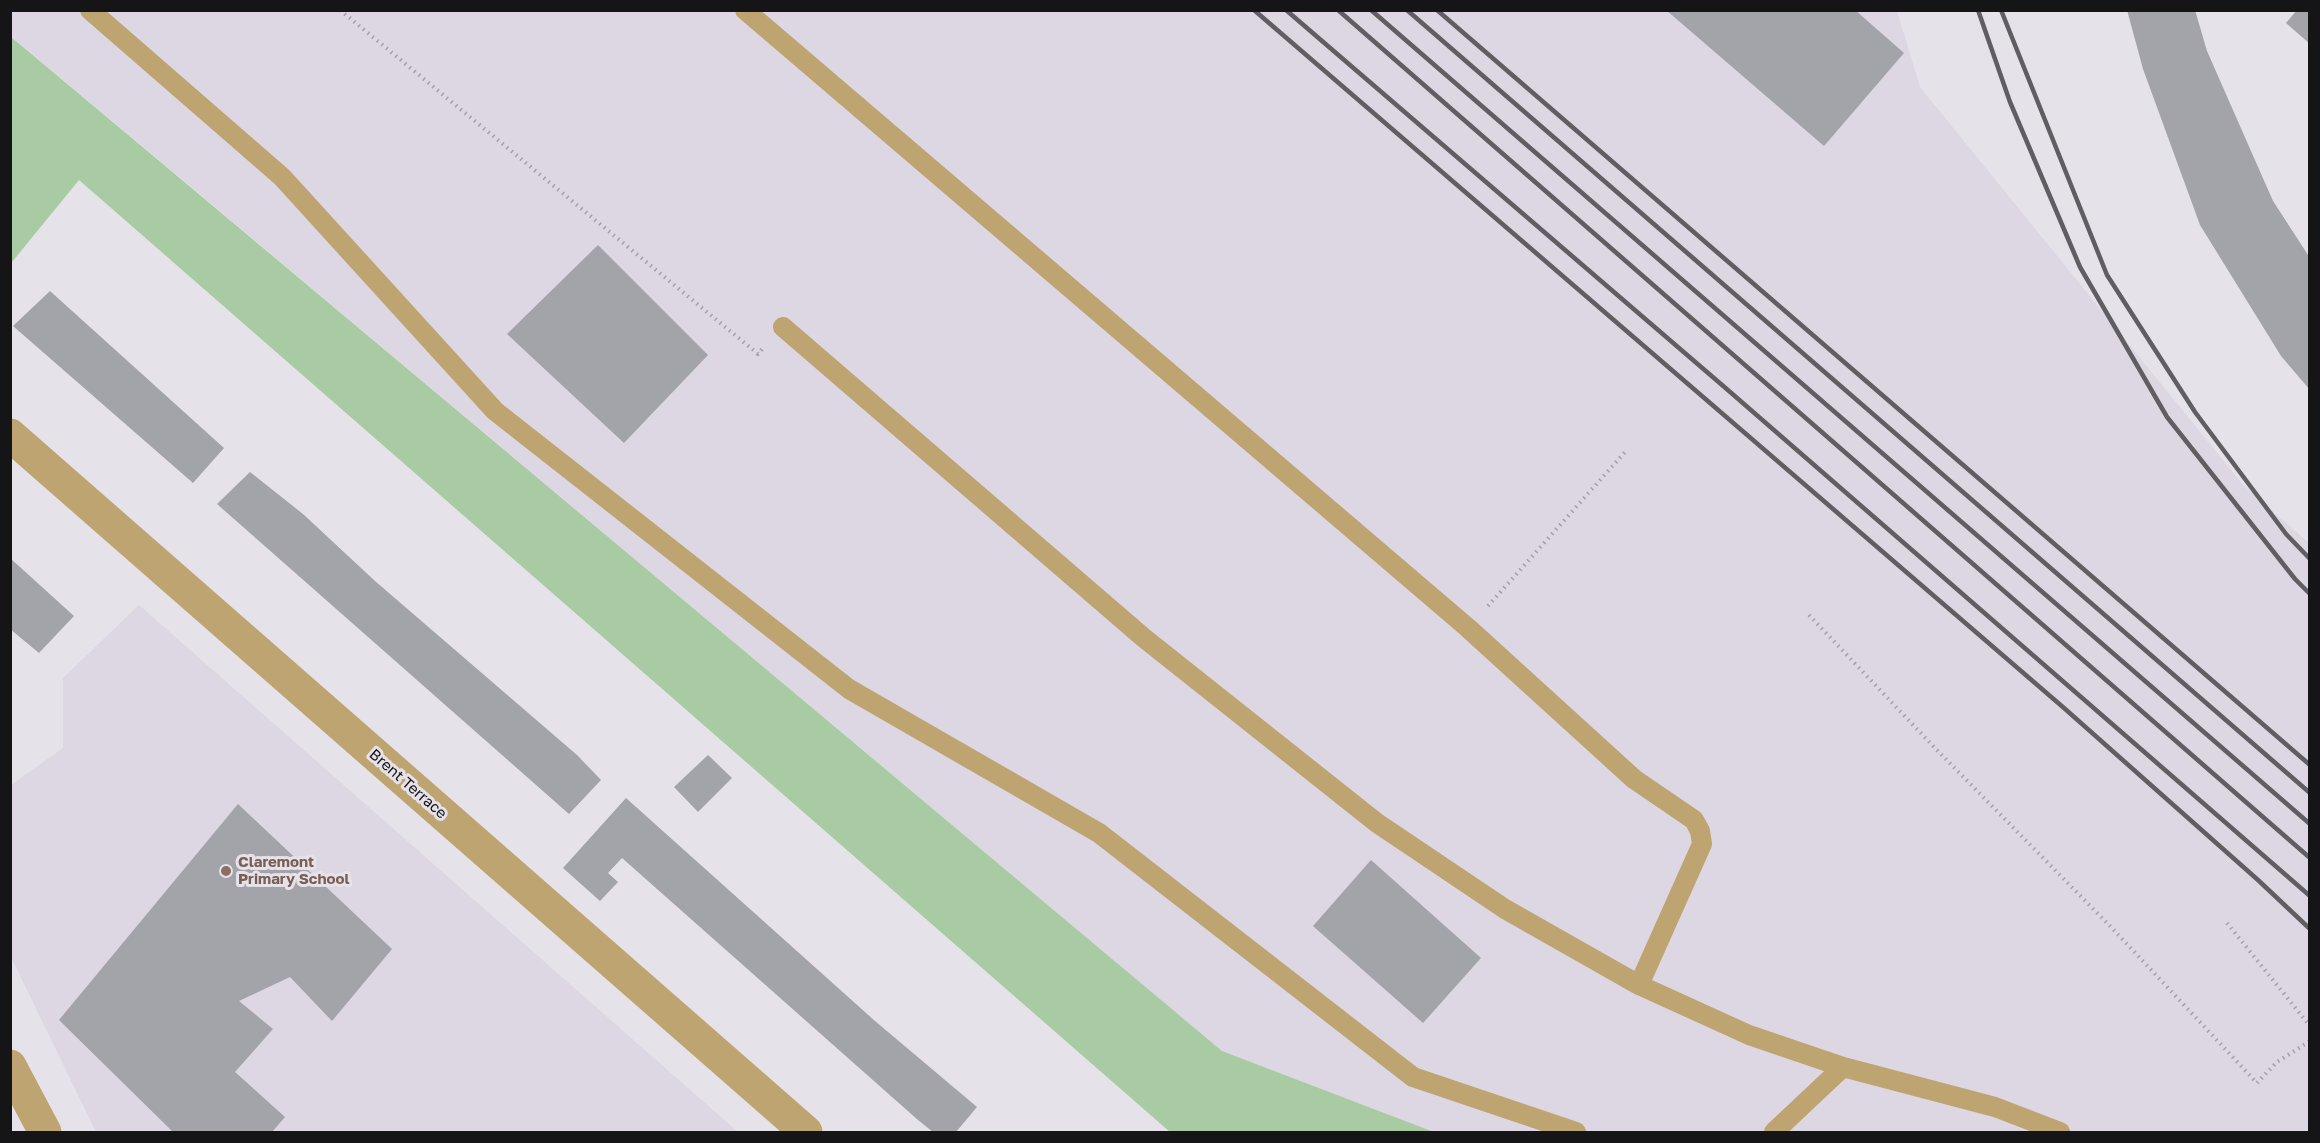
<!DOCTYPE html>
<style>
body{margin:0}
#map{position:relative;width:2320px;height:1143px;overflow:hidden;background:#e6e2e9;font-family:"Golos Text",sans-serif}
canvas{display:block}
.frame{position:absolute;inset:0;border:12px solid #151416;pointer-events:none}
</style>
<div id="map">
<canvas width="2320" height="1143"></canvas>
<div class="frame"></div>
</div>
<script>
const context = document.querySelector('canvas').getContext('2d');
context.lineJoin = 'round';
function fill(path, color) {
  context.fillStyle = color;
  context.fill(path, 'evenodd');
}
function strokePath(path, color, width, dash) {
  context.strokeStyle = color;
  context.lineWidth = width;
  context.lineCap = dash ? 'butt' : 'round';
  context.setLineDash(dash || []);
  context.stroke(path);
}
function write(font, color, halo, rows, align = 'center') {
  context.font = font + ' "Golos Text",sans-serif';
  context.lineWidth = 6;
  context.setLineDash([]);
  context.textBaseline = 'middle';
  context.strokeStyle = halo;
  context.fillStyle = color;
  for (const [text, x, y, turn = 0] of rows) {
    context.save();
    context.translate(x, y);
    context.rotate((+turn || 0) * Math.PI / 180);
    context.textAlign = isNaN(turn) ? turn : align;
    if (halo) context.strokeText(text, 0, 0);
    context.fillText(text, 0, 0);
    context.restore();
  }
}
fill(new Path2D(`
 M10,11H1897L1920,87L2244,486L2309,543V1132H1434L1222,1051L11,36Z
 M139,605L738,1132H96L11,957V785L63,748V678Z`), '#ddd6e3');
fill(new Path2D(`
 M10,36L1222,1051L1434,1132H1170L79,180L12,262Z`), '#a9cba3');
fill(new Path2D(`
 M1666,10H1855L1904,53L1824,146Z
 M2127,10H2195L2207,51L2273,201L2310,258V390L2281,356L2200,225L2143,69Z
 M2297,10H2310V44L2286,23Z
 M598,245L708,355L624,443L507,334Z
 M50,291L224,448L193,483L13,326Z
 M250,472L303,514L375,581L577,755L601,780L569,814L217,504Z
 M10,558L74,616L39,653L10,629Z
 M708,755L732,778L698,812L674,787Z
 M626,798L875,1021L977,1107L956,1132H933L918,1120L622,858L608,873L618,882L600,901L563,868Z
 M238,804L392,949L332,1021L290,977L239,1001L273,1029L235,1072L285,1117L272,1132H173L59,1020Z
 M1371,860L1481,958L1423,1023L1313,926Z`), '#a3a3aa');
strokePath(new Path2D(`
 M340,10L758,354L763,348
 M1488,606L1625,452
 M1809,615L1933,746L2111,927L2257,1083L2277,1062L2310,1041
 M2227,923L2310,1026`), '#a4a1a7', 4, [1.5, 4.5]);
strokePath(new Path2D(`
 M90,10L282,177L495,411L849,689L1099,833L1413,1077L1576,1132
 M745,10L1468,628L1634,779L1694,820L1700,831L1702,844L1639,985
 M783,327L1144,638L1377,823L1505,909L1639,985L1749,1035L1843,1067L1995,1107L2060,1132
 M1774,1132L1843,1067`), '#bea471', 20);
strokePath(new Path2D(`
 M10,435L806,1132`), '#bea471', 33);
strokePath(new Path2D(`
 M10,1066L45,1132`), '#bea471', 33);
strokePath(new Path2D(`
 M1254,10L2064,708L2258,880L2310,929
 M1286,10L1729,391L2310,896
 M1338,10L2310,858
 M1371,10L2310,824
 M1407,10L2310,793
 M1437,10L2310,765
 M1978,10L2010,102L2080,267L2167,417L2295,579L2310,594
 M2001,10L2107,275L2195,412L2286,534L2310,559`), '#605e62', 4.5);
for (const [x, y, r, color] of [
 [226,871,6,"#8d6e63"]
]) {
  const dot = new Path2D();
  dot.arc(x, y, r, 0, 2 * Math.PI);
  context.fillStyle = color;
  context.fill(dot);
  strokePath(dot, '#e6e2e9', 2);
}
write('15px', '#151416', '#e6e2e9', [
 ["Brent Terrace",408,784,41]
]);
write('bold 15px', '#785e54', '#e6e2e9', [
 ["Claremont",238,862],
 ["Primary School",238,879]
], 'left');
</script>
